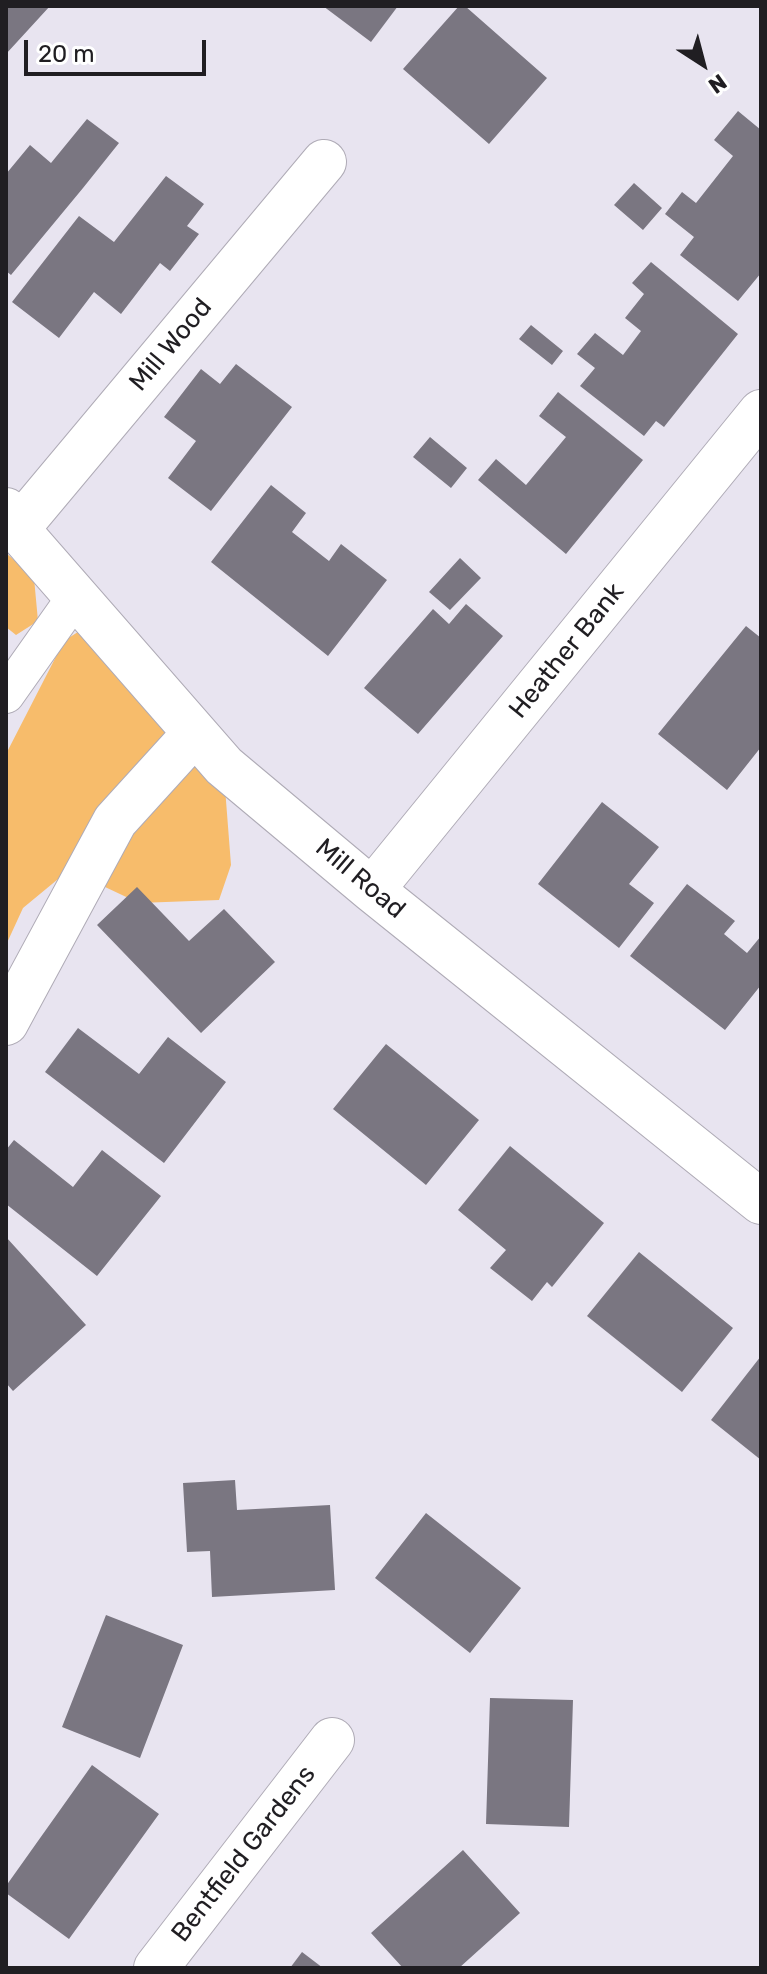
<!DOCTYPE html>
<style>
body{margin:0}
#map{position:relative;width:767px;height:1974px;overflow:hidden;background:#e8e4f0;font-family:Rubik,sans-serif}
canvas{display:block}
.frame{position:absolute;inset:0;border:8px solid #201e22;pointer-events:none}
.north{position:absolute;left:663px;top:24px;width:80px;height:80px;-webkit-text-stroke:6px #fff;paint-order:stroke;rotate:144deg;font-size:22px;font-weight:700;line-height:32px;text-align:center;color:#201e22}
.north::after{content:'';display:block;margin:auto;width:28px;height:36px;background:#201e22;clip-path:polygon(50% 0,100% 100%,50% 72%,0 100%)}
.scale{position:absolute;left:24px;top:40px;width:182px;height:36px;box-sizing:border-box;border:4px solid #201e22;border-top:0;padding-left:10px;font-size:24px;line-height:28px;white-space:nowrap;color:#201e22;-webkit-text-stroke:6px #fff;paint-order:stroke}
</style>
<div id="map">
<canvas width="767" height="1974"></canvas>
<div class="frame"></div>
<div class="north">N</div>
<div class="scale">20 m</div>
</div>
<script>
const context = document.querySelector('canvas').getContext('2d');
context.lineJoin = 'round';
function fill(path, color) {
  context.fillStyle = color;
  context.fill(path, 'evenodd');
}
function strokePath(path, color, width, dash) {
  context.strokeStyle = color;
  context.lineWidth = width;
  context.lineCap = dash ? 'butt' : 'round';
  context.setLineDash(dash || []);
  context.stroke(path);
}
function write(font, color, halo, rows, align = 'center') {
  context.font = font + ' Rubik,sans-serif';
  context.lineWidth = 6;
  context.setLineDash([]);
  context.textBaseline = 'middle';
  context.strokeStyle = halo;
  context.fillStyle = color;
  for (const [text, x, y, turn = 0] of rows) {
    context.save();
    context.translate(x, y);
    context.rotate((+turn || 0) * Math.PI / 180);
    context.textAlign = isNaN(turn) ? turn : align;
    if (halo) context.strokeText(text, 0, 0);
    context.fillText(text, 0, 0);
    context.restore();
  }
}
fill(new Path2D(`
 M6,553L34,578L38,621L16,635L6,627Z
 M84,628L224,775L231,865L219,900L139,903L69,870L23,908L6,945V754L64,641Z`), '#f7bc6b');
fill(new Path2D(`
 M6,6H50L6,54Z
 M323,6H398L371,42Z
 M459,6H465L547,78L489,144L403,69Z
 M738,111L761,130V273L738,301L680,255L694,237L665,214L682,192L696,203L733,156L714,140Z
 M87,119L119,143L83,188L11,275L6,271V174L30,145L51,163Z
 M166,176L204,204L187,226L199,234L170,271L160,263L121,314L94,292L59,338L12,302L79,216L114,242Z
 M634,183L662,208L643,230L614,205Z
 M651,262L738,334L664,427L656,421L644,436L580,386L595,368L577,354L595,333L623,355L641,331L625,318L644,294L632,283Z
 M531,325L563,351L552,365L519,339Z
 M236,364L292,407L211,511L168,478L196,441L164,417L201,369L220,384Z
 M558,392L643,460L566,554L478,480L496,459L526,485L566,437L539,416Z
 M430,437L467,468L451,488L413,457Z
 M271,485L306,513L292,532L329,561L341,544L387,580L328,656L211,562Z
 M460,558L481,578L450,610L429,592Z
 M466,604L503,636L418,734L364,688L433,609L449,624Z
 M746,626L761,638V747L727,790L658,734Z
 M602,802L659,847L629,884L654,903L619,948L538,884Z
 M687,884L735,921L724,934L747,953L761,936V985L725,1030L630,956Z
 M137,887L189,941L224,909L275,962L201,1033L97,925Z
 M78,1028L139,1074L168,1037L226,1082L164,1163L45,1072Z
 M386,1044L479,1120L426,1185L333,1109Z
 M14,1140L73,1187L102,1150L161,1196L97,1276L6,1204V1150Z
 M510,1146L604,1223L552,1287L547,1282L532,1301L490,1268L506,1250L458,1210Z
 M6,1237L86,1325L13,1391L6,1383Z
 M639,1252L733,1328L682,1392L587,1316Z
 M761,1356V1460L711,1420Z
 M235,1480L237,1510L330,1505L335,1590L212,1597L210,1551L187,1552L183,1483Z
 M426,1513L521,1588L470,1653L375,1578Z
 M106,1615L183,1645L140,1758L62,1727Z
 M490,1698L573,1700L569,1827L486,1824Z
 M92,1765L159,1814L69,1939L6,1893V1886Z
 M463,1850L520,1913L459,1968H403L371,1933Z
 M302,1952L323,1968H290Z`), '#7a7681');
const lane = new Path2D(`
 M6,695L76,596`);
const street = new Path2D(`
 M6,510L17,529L224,766L372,890L761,1202
 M17,529L324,162
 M372,890L761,412
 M6,1023L115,821L195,733
 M156,1968L332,1740`);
strokePath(lane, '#afabb6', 38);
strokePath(street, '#afabb6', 46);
strokePath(lane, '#fff', 36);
strokePath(street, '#fff', 44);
write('26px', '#201e22', '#fff', [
 ["Mill Wood",171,345,-50],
 ["Heather Bank",567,651,-51],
 ["Mill Road",360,879,40],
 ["Bentfield Gardens",244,1854,-52]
]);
</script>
